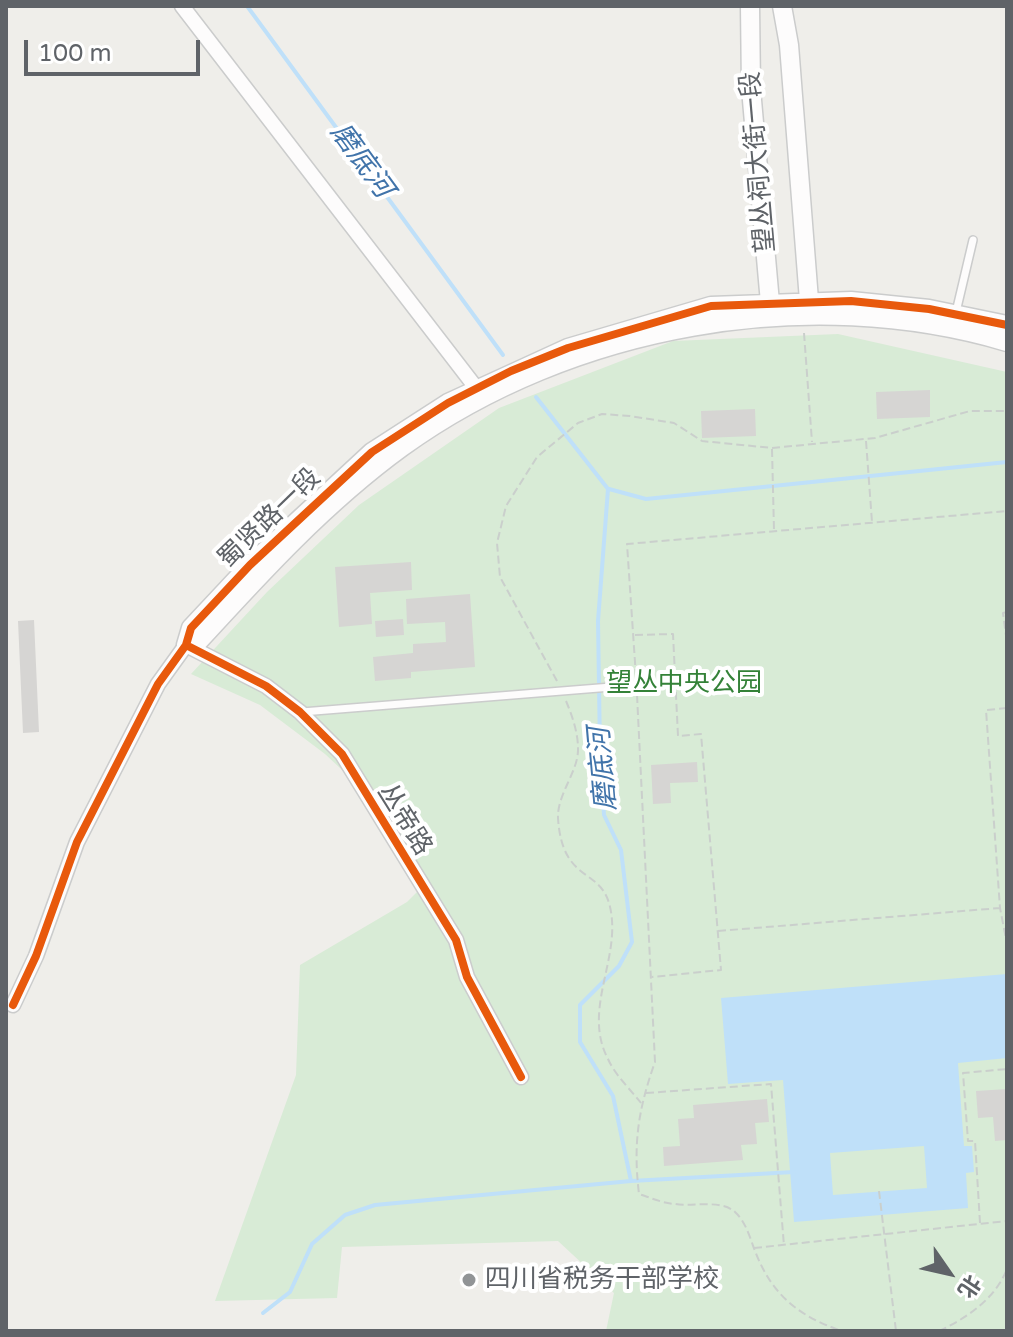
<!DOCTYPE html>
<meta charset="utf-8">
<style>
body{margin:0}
#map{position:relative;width:1013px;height:1337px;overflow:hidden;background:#efeeea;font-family:"Varela Round","Noto Sans SC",sans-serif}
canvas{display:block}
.frame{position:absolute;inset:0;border:8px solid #5f6368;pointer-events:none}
.north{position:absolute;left:909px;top:1233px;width:80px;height:80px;-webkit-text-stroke:6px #fff;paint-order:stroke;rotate:124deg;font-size:22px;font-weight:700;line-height:32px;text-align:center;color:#5f6368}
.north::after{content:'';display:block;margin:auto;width:28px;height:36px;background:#5f6368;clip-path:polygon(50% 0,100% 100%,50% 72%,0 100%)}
.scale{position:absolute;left:24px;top:40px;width:176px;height:36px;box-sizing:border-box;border:4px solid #5f6368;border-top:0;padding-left:10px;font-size:24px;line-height:28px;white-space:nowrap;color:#5f6368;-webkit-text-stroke:6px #fff;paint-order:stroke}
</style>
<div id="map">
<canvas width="1013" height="1337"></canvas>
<div class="frame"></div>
<div class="north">北</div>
<div class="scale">100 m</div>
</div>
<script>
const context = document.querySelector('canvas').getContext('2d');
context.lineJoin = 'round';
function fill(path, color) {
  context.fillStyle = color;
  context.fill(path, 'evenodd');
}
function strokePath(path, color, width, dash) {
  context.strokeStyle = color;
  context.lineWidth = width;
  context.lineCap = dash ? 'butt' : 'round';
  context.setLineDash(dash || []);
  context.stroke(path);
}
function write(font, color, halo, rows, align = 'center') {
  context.font = font + ' "Varela Round","Noto Sans SC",sans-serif';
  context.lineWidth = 8;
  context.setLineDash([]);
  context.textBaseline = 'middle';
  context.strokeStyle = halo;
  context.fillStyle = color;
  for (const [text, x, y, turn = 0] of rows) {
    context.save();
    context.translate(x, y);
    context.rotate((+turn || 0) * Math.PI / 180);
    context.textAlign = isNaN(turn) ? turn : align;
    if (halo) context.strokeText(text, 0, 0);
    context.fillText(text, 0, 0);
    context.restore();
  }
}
fill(new Path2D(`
 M838,334L1007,372V1331H606L614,1293L558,1241L342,1247L337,1298L215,1301L296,1075L300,965L407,902L423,886L387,812L325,754L260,705L191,674L267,592L359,505L499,408L673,341Z`), '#d8ebd6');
fill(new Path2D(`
 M1007,974V1058L958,1063L964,1146H972L974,1172L966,1173L968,1208L794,1222L783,1080L728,1084L721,998ZM924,1146L927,1188L833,1195L830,1153Z`), '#bfe0f9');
strokePath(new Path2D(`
 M247,6L503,355
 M536,397L608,489L598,621L600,751L604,815L621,850L632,942L619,966L580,1005V1042L613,1096L631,1181L794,1172
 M609,489L646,499L1007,462
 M263,1313L290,1292L312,1244L345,1215L375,1205L631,1181`), '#bfe0f9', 4);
fill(new Path2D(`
 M930,390V417L877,419L876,392Z
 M755,409L756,436L702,438L701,411Z
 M411,562L412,590L370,593L372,624L339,627L335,567Z
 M470,594L475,667L411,672V678L375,681L373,657L413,653V644L446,642L445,622L407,624L406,599Z
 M403,619L404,635L376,637L375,621Z
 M34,620L39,732L23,733L18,621Z
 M697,762L698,782L670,783L671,803L653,804L651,765Z
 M1007,1089V1140L995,1141L993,1117L978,1118L976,1091Z
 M767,1099L769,1122L755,1123L757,1144L741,1145L743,1160L664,1166L663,1147L680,1146L678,1119L694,1118L693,1105Z`), '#d6d5d3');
const service = new Path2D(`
 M956,312L973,240
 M302,712L636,685`);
const minor = new Path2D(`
 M182,6L477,389
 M13,1005L36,956L77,842L158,684L186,645L266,686L300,712L342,754L456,940L467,977L521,1077`);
const tertiary = new Path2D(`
 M750,6L751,89L771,314
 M782,6L789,45L810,313
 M186,645L191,628L250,565L372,452L448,403L568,348L711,306L851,301L929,309L1007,325
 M186,645L197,643C261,573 325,503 402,447C571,325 808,283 1007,342`);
strokePath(service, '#cbcccc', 10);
strokePath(minor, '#cbcccc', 17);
strokePath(tertiary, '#cbcccc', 21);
strokePath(new Path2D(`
 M804,333L812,442
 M866,441L872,522
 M772,449L774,530
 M1007,612L1003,613L1007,643
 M635,635L673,634L678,736L701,734L721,970L652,977
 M636,677L627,544L1007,511
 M557,681L500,577L497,543L506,506L537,457L578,423L602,414L630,416L674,423L702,441L772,448L875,438L970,411H1007
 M637,695L655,1062C638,1110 633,1144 639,1194C651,1198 662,1203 675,1204C692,1207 721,1199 735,1212C746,1222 750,1238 755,1251C772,1295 798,1316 842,1331
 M566,701C572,715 578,733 578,748C579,771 557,794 558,818C562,882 599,868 609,903C624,955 581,1008 608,1059C615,1075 630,1089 641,1103
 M1007,708L986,710L1000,908L1007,944
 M718,931L1000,908
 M646,1093L771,1084L784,1246
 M879,1191L896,1331
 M980,1223L975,1141H968L963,1073L1007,1069
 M754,1248L1007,1221
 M939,1331C967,1318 995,1299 1007,1269`), '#cacfcc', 2, [8, 4]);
strokePath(service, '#fdfcfc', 7);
strokePath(minor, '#fdfcfc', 14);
strokePath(tertiary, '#fdfcfc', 18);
strokePath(new Path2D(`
 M186,645L266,686L300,712L342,754L456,940L467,977L521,1077
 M13,1005L36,956L77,842L158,684L186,645L191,628L250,565L372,452L448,403L511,371L568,348L711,306L851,301L929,309L1007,325`), '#e8590c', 8);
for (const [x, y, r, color] of [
 [469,1280,8,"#919496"]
]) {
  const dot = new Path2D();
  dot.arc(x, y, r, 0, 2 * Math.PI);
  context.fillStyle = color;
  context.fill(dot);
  strokePath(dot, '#fff', 3);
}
write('26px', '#5f6368', '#fff', [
 ["望丛祠大街一段",759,162,-95],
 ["蜀贤路一段",270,519,-44],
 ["丛帝路",404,820,58]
]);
write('26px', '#348238', '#fff', [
 ["望丛中央公园",684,684]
]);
write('26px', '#5f6368', '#fff', [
 ["四川省税务干部学校",485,1280]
], 'left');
write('italic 28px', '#4174aa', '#fff', [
 ["磨底河",361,161,54],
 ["磨底河",604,769,-95]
]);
</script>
